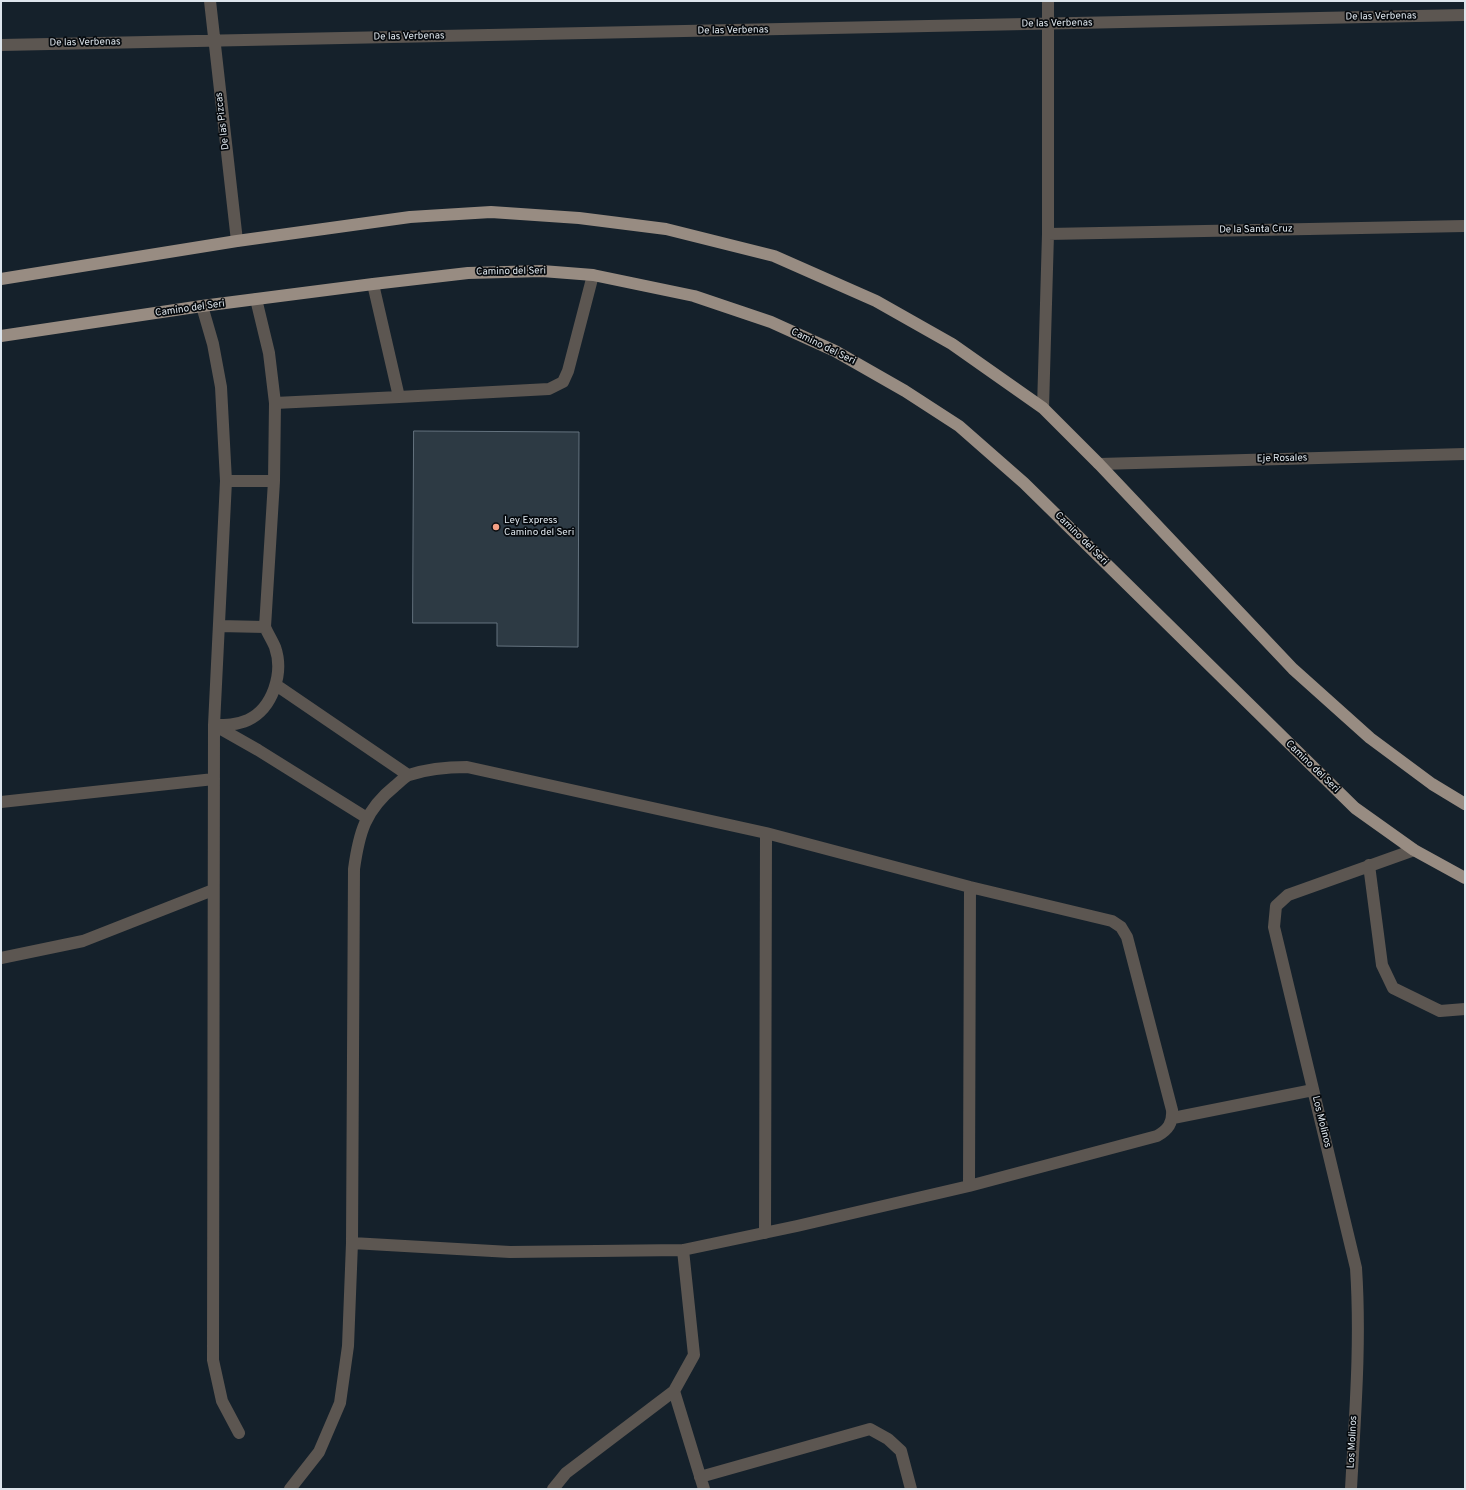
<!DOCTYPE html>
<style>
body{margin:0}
#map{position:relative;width:1466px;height:1490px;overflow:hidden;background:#15212b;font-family:Overpass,sans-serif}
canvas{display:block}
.frame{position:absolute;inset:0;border:2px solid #dde5ec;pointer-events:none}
</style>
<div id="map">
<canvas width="1466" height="1490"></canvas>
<div class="frame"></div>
</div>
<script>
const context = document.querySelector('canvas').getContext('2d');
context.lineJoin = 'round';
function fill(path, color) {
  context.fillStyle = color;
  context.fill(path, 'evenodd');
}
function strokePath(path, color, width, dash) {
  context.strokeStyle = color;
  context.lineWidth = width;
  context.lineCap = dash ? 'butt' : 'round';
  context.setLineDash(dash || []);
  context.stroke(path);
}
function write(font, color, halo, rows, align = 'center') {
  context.font = font + ' Overpass,sans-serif';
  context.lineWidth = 3.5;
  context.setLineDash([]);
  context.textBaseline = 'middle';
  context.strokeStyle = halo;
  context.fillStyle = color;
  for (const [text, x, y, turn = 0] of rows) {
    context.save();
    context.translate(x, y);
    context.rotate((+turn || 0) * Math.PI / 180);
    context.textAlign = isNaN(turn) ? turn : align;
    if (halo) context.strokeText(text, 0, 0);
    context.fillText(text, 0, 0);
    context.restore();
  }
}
const building = new Path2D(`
 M414,431L579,432L578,647L497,646V623H413Z`);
fill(building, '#2d3a44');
strokePath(building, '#64727e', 1);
strokePath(new Path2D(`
 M210,1L237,241
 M1,45L1465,15
 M1048,234L1465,226
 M373,284L399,397L549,389L563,382L568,371L593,275
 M202,306L213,344L221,387L226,481L214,725L213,1360L222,1401L239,1433
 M275,403L399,397
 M1043,408L1048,234V1
 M1099,464L1465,454
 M226,481H274
 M219,626L265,627
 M276,685L408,775
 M214,725C225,725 237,725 248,720C273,708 284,673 275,647C272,640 268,634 265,627L274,481L275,403L269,353L256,299
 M214,725L258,750L367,818
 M1,802L214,779
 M1369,865L1382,965L1393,988L1440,1011L1465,1009
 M1,958L83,941L213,890
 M1173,1118L1313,1090
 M969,1186L970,887
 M765,1233L766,833
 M674,1391L704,1489
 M700,1477L870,1429L888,1439L901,1451L911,1489
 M290,1489L319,1452L340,1403L348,1346L352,1243L354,869C359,833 365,810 395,786C399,783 404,777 409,775C427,769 448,767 467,767L766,833L970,887L1112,921L1121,927L1127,937L1172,1110C1173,1123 1168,1130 1157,1136L969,1186L797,1226L683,1250L510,1252L352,1243
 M553,1489L566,1473L674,1391L694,1355L683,1250
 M1351,1489C1355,1415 1361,1342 1356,1268L1274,927L1276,906L1288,895L1414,850`), '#5c5651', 12);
strokePath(new Path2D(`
 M1,279L237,241L410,217L491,212L579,218L666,229L774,256L876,301L952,344L1043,408L1099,464L1293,669L1370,738L1432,784L1465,804
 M1,336L202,306L373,284L468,273L542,271L593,275L694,296L771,322L835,351L905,391L959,426L1024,483L1355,808L1414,850L1465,878`), '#988c82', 12);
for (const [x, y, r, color] of [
 [496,527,4,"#f39f85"]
]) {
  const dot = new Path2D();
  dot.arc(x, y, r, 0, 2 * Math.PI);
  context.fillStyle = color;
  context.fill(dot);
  strokePath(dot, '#060a0e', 1.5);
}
write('10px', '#dde5ec', '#060a0e', [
 ["De las Verbenas",1381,17,-1],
 ["De las Verbenas",1057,24,-1],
 ["De las Verbenas",733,31,-1],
 ["De las Verbenas",409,37,-1],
 ["De las Verbenas",85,43,-1],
 ["De las Pizcas",223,121,-97],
 ["De la Santa Cruz",1256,230,-1],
 ["Camino del Seri",511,272,-1],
 ["Camino del Seri",190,309,-8],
 ["Camino del Seri",823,347,26],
 ["Eje Rosales",1282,459,-1],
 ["Camino del Seri",1081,539,45],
 ["Camino del Seri",1312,767,44],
 ["Los Molinos",1321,1122,76],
 ["Los Molinos",1353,1442,-87]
]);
write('10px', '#dde5ec', '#060a0e', [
 ["Ley Express",504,521],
 ["Camino del Seri",504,533]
], 'left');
</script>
